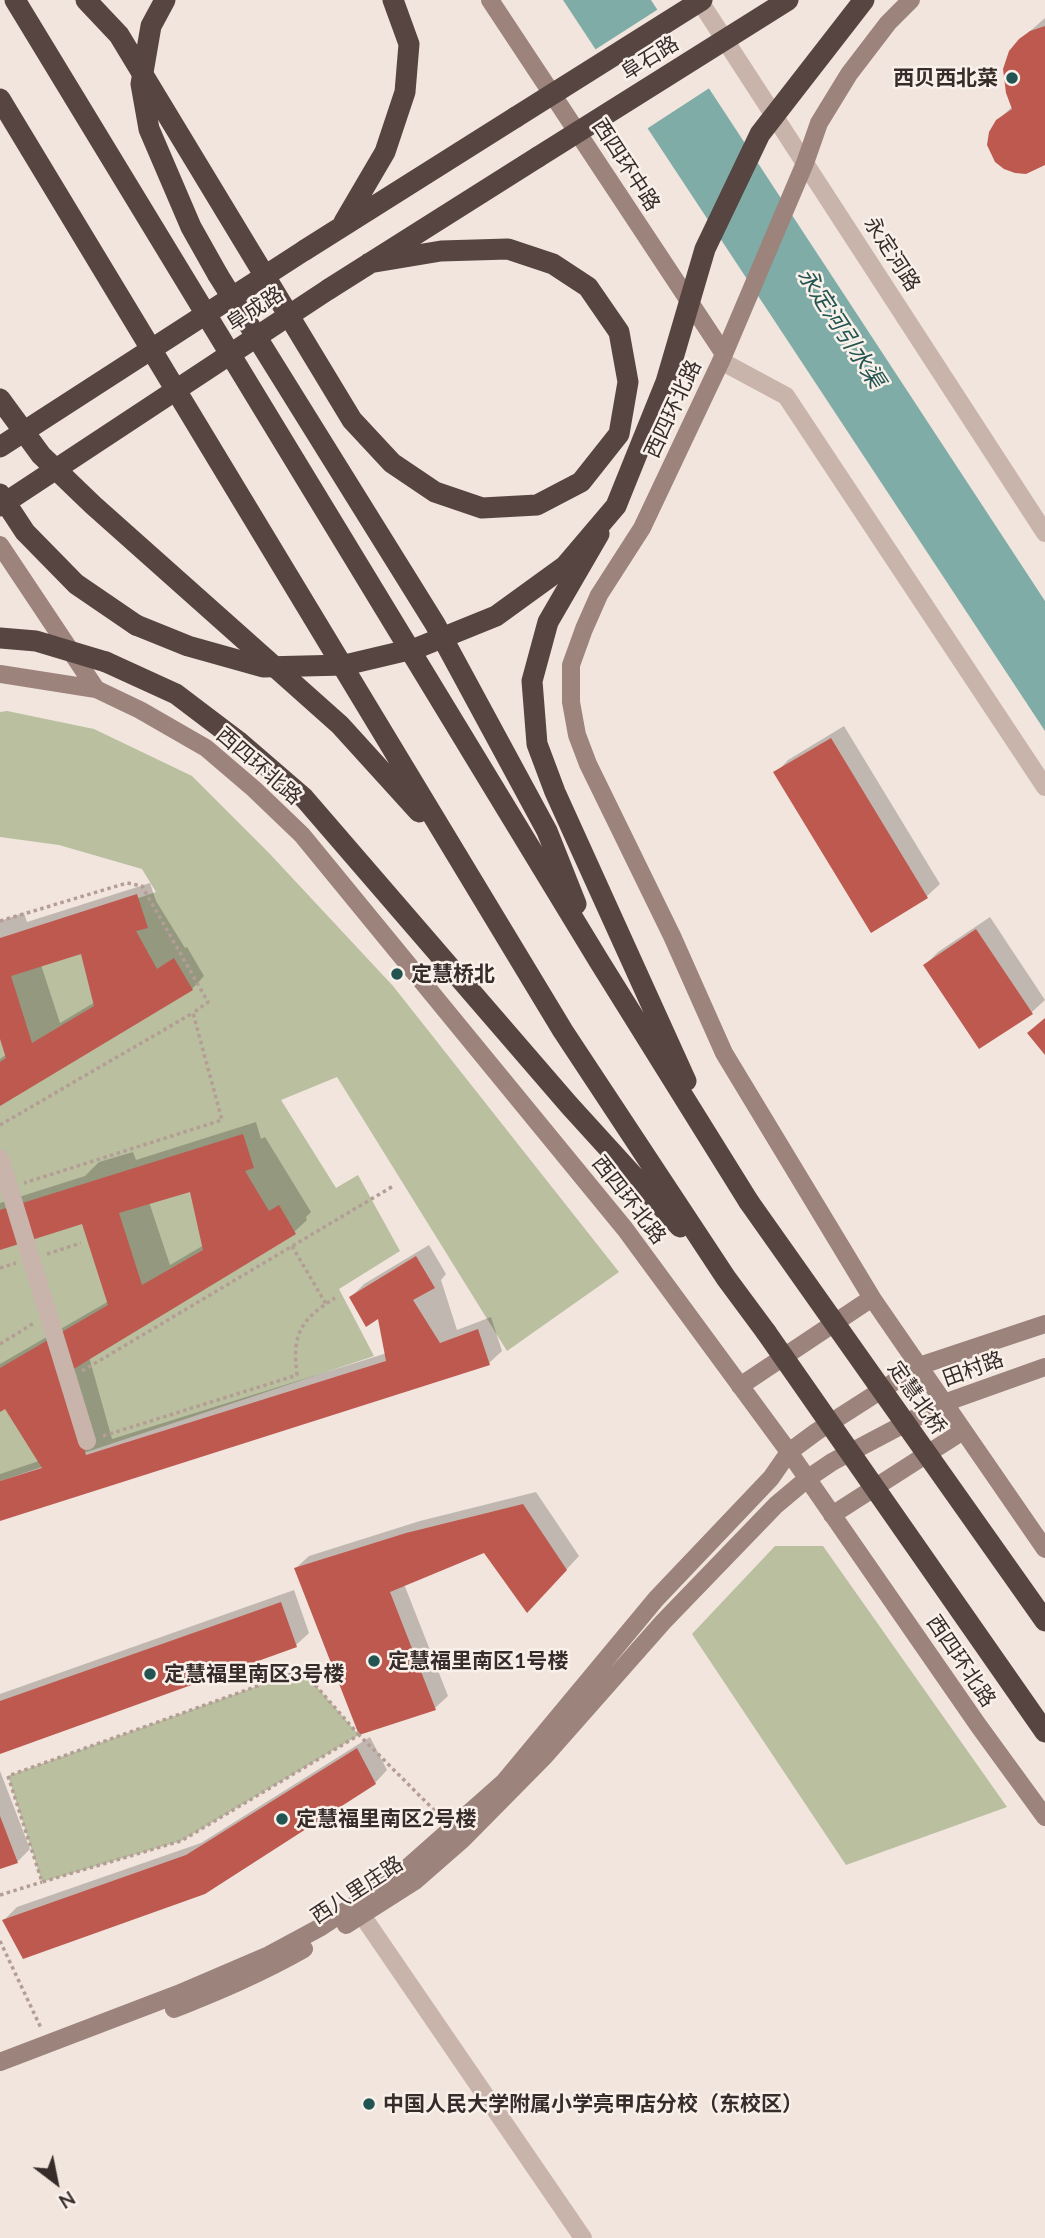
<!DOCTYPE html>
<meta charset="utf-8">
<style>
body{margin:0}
#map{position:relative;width:1045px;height:2238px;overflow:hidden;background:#f1e5de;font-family:Lato,sans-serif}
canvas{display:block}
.north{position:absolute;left:21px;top:2147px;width:70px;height:70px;-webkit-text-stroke:5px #f9f0ea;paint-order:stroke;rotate:148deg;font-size:19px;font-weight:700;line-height:28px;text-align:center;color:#372c2a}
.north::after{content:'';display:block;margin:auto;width:24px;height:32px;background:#372c2a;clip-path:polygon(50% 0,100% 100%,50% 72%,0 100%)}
</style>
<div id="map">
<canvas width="1045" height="2238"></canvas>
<div class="north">N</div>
</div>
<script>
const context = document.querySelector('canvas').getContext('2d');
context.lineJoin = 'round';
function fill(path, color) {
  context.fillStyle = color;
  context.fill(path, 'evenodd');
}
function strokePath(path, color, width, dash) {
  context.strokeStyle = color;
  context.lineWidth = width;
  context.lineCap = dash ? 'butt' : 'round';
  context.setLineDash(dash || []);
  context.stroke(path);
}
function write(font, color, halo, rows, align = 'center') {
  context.font = font + ' Lato,"Noto Sans SC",sans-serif';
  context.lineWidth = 5;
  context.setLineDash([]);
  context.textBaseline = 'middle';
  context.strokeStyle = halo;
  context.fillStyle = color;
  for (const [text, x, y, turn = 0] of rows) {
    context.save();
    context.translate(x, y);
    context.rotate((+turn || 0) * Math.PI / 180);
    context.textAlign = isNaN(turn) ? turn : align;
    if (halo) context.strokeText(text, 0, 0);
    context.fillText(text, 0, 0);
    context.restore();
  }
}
fill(new Path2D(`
 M7,711L94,729L192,776L269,853L393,986L619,1272L507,1351L337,1077L281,1100L336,1188L358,1175L400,1251L339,1289L374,1356L0,1481V945L156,892L142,869L59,845L0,837V712Z
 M775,1546H823L1007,1807L846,1865L692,1634Z
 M302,1670L359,1735L181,1841L42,1882L8,1776Z`), '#b9bf9f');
fill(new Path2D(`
 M563,0H651L1045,601V731Z`), '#7faca7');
fill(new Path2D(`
 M660,8L711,87L645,130L593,51Z`), '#f1e5de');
fill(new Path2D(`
 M1045,18V162L997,121L1013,106L1020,40Z
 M844,726L940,884L927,896L872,930L776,773L788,760Z
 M150,883L156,901L185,948L187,947L204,976L192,989L0,1103V1059L7,1054L0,1033V921L24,913L27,922ZM82,952L95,1002L60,1023L41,965Z
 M990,917L1045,1000L1032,1012L980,1047L925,965L938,952Z
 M256,1122L261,1139L265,1137L311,1212L306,1217L307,1220L294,1232L89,1357L112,1439L387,1353L380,1316L351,1297L364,1284L429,1245L446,1274L441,1280L457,1330L491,1317L502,1351L489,1363L0,1520V1474L39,1461L5,1406L0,1410V1364L109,1301L84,1222L0,1248V1203L85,1176L99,1162L133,1152L136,1160ZM191,1190L204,1245L170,1265L149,1202Z
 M536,1492L579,1556L540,1598L484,1551L404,1584L448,1696L435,1708L296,1568L309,1556L420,1521Z
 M294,1590L309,1633L296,1645L0,1752V1694Z
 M370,1737L387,1770L375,1783L204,1892L4,1920L17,1907L201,1843Z
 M0,1771L30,1849L17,1862L0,1867Z`), '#0003');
fill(new Path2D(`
 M1045,26V165L1026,174L1015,173L1004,169L995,162L987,145L989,132L996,120L1012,109L1006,93L1003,69L1009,51L1019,39L1030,31Z
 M831,738L928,898L871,933L773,772Z
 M137,894L148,928L136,931L157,969L174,958L193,990L0,1106V1062L6,1058L0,1039V938ZM81,954L94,1006L32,1043L11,976Z
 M976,929L1033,1014L979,1049L923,965Z
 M1045,1018V1055L1027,1033Z
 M243,1134L254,1168L245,1171L269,1211L279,1205L296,1234L62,1376L86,1455L386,1361L378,1319L366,1327L349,1297L416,1256L435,1288L413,1300L440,1343L478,1329L490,1365L0,1521V1481L42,1468L5,1409L0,1412V1368L108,1305L82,1224L0,1250V1210ZM190,1192L203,1250L142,1285L119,1213Z
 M523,1504L567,1570L527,1613L484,1553L390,1592L436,1710L359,1735L294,1568L406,1533Z
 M281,1602L297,1647L0,1754V1701Z
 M357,1748L376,1784L205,1894L23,1959L2,1920L186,1855Z
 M0,1816L18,1863L0,1869Z`), '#be594f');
strokePath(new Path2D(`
 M0,921L127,883L142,886L208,1002L193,1013
 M0,1125L193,1013L222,1120L24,1183
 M292,1246L326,1304
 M47,1254L81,1243
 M0,1268L16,1263
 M0,1344L34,1323
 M82,1371L395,1185
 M103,1436L297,1375C292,1334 300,1320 335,1298
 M359,1735L302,1670L8,1776L42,1882L181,1841L359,1735L441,1817
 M0,1895L42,1882
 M0,1941L41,2028`), '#b49d95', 3.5, [3.5, 3.5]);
strokePath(new Path2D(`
 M699,0L1045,533
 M721,361L786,396L1045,787
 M0,1158L87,1441
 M355,1905L583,2238`), '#c8b4ab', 18);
strokePath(new Path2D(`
 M490,0L724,354
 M911,0L888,23L849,74L819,123L805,163L721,361L642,528L599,595L584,629L571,665V702L577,735L588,764L672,936L724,1053L872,1298L1045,1549
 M0,545L96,689
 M0,674L96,689L140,710L206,748L254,789L302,835L625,1229L789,1452L978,1725L1045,1817
 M740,1386L872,1298
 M832,1515L963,1431
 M346,1925L415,1881L463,1839L543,1758L663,1622L776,1505L807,1479L832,1462L944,1403L1045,1367
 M174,2009C219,1991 262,1973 304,1949
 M0,2062L178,1994L269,1955L321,1927L398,1876L504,1782L656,1599L771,1478L789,1452L816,1432L919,1366L1045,1324`), '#9c837c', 18);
strokePath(new Path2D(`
 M15,0L599,961L749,1202
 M86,0L119,35L352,420L392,463L435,492L482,508L537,505L581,482L619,434L628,382L619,332L588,287L553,264L508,249L441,251L369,263
 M0,99L563,1031L726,1278L766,1332
 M344,222L385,152L405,92L409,44L393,0
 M305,250L516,117
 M218,275L435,624L547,831L576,904
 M329,289L538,157
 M0,399L41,455L93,505L340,725L419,812
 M0,494L25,532L76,584L136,625
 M599,534L548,622L532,681L537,744L555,792L686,1081
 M106,662L176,694L238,741L304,798L569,1105L680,1227`), '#574541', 21);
strokePath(new Path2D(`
 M165,0L151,26L141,84L149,129L191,227L218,275
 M516,117L702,0
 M538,157L788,0
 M0,447L305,250
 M0,506L329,289
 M136,625L188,646L263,667L345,665L417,648L496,616L565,566L616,506L666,382L705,249L760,134L864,0
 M0,638L36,641L106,662
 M749,1202L1045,1621
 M766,1332L1045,1732`), '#574541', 21);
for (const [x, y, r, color] of [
 [1012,78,7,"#225551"],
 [397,974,7,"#225551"],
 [374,1661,7,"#225551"],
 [150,1674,7,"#225551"],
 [282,1819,7,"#225551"],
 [369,2104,7,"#225551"]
]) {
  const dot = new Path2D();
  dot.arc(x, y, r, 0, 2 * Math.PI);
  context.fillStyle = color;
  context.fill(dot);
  strokePath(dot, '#f9f0ea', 2.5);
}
write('21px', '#372c2a', '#f9f0ea', [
 ["阜石路",650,58,-32],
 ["西四环中路",626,165,57],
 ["永定河路",892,254,57],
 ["阜成路",255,309,-33],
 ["西四环北路",673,409,-65],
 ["西四环北路",259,766,41],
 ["西四环北路",629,1200,52],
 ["田村路",973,1369,-20],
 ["定慧北桥",917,1398,55],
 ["西四环北路",961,1661,56],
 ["西八里庄路",357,1890,-33]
]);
write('bold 21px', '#372c2a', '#f9f0ea', [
 ["西贝西北菜",998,78,"right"],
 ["定慧桥北",411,974],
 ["定慧福里南区1号楼",388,1661],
 ["定慧福里南区3号楼",164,1674],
 ["定慧福里南区2号楼",296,1819],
 ["中国人民大学附属小学亮甲店分校（东校区）",383,2104]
], 'left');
write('italic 23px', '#225551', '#f9f0ea', [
 ["永定河引水渠",841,328,57]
]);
</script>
